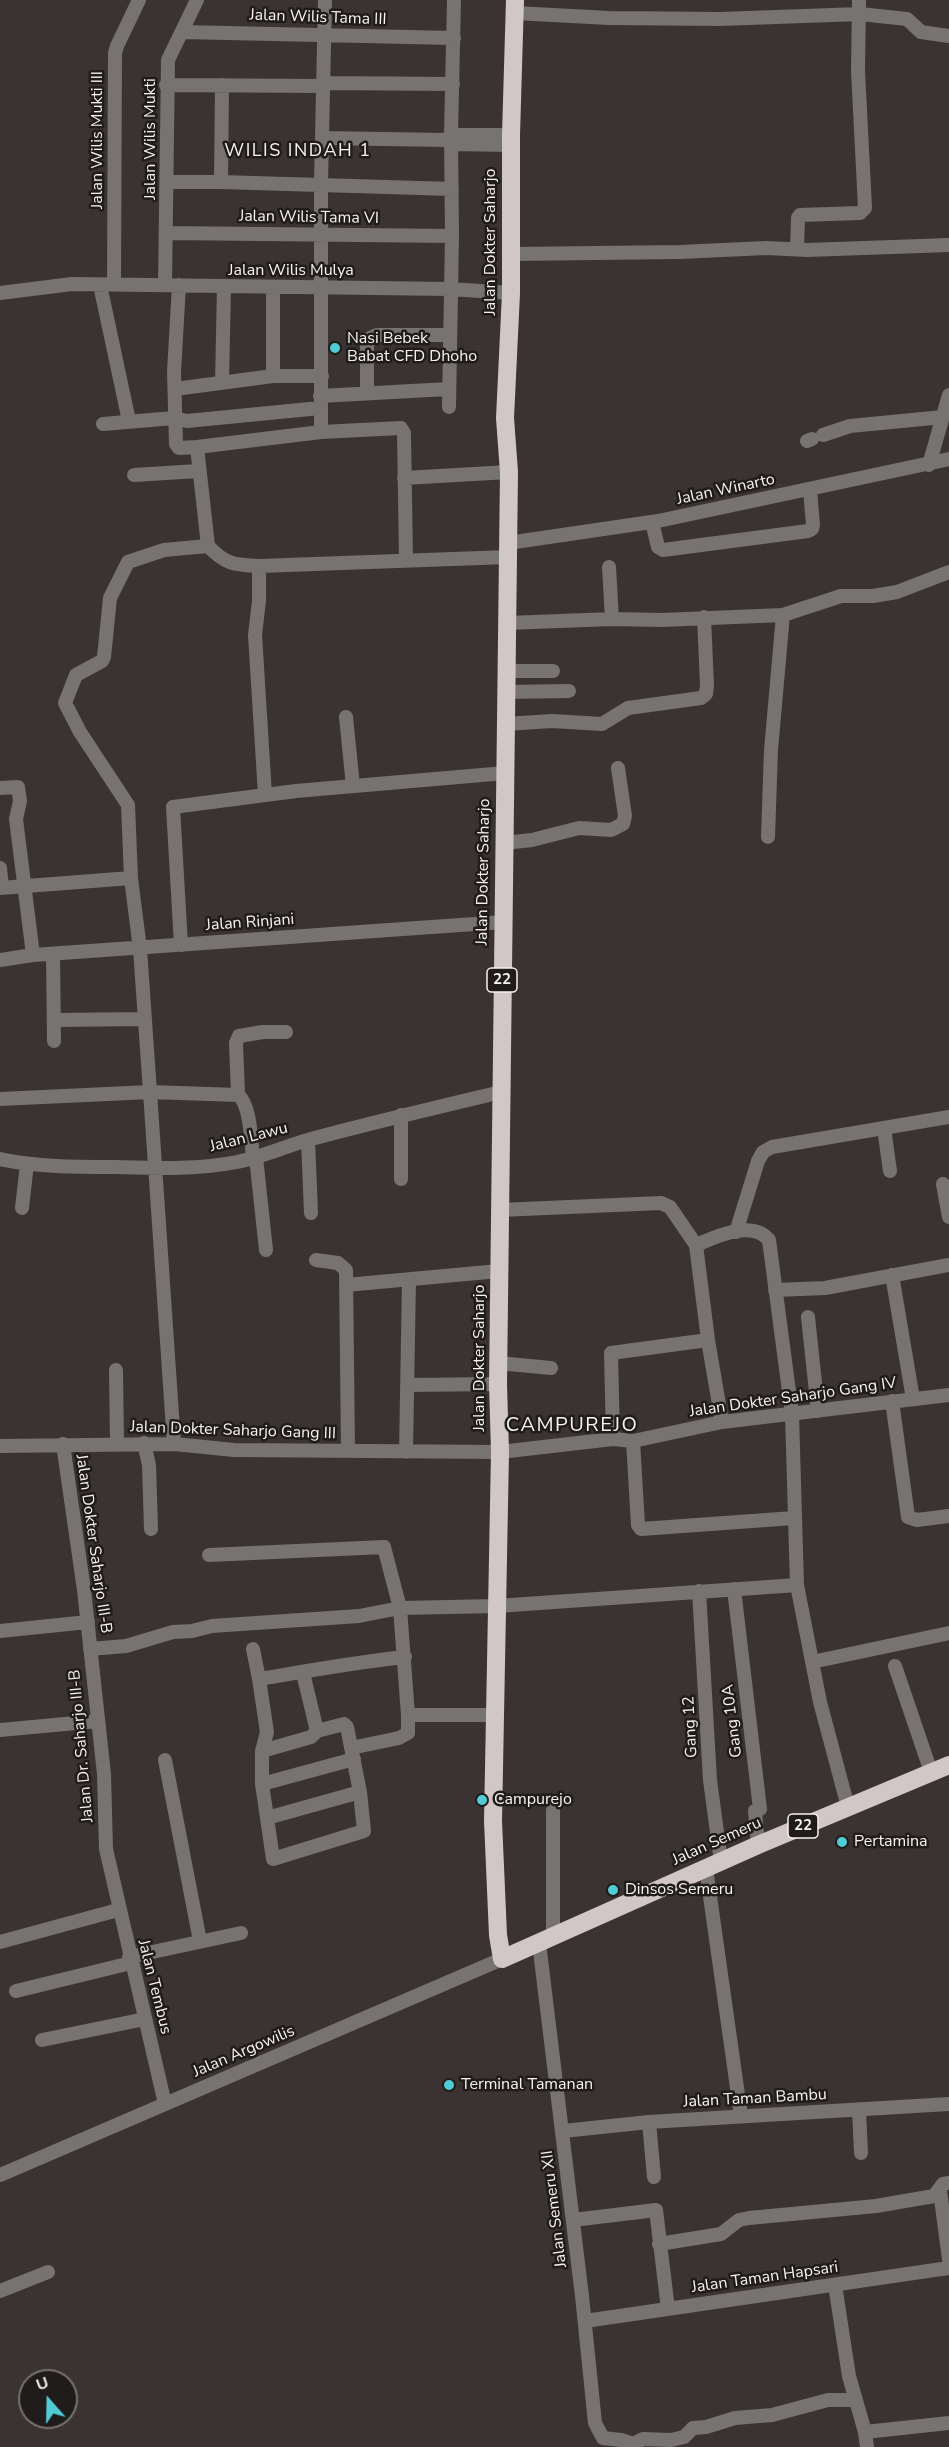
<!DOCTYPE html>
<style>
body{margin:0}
#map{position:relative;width:949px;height:2447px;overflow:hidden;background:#3b3332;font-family:"Nunito Sans",sans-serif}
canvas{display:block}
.north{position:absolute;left:18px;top:2369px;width:60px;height:60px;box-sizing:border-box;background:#1f1c1b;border:2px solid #757271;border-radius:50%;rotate:340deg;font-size:16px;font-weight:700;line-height:24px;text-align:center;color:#f7f2f2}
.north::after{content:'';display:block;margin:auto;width:21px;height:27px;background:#51ccd4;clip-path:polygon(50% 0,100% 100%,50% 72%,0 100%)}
</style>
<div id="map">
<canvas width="949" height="2447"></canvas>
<div class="north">U</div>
</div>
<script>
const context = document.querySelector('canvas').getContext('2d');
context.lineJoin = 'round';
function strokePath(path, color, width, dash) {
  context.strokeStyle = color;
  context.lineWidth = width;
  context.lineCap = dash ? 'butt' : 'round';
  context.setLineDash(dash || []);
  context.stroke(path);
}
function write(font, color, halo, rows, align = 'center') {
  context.font = font + ' "Nunito Sans",sans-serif';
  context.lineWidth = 5;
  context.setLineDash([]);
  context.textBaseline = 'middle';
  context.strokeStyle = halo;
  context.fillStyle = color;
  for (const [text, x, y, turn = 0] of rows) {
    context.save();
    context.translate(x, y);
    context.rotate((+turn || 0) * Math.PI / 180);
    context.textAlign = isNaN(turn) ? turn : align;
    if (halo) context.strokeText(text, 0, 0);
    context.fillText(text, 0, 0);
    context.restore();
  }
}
strokePath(new Path2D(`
 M515,13L609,18L720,19L860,14L907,19L921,32L949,36
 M182,32L454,38
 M323,83L453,84
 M166,85L323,86
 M322,138L446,140L451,144L511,145
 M446,140L451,135H511
 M167,182H221L452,189
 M221,182L222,85
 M166,233L452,236
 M797,249L798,218L800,215L860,213L865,208L858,71L859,0
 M512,254L680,252L766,248L807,250L949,245
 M100,285L129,421
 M114,285L115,53L117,46L139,0
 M165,285L168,60L197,0
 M179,285L174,372L176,444L179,448L197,447
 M273,287V376
 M0,293L72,284L450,289L511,293
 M222,383L224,287
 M175,389L273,376H322
 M367,393V345L370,338L377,335H449
 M320,396L448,389
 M449,407L452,236L451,135L454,0
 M103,424L174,418L187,421L320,408
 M321,432V184L325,0
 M823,435L850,426L943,417
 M807,441L812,439
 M929,465L949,395
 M134,475L198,471
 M404,478L509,472
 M652,522L658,547L663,550L808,531L812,529L813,525L810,490
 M508,543L658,521L949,459
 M208,546L197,447L321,432L401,428L404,433L406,560
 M259,566V601L255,635L265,795
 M609,567L612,619
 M507,623L612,619L662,620L783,615L841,596H873L897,592L949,572
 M506,671H553
 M506,692L569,691
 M346,717L353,786
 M505,724L552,721L602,724L628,708L701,698L706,694L707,686L704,617
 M0,788L18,787L20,801L16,819L33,955
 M768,837L771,750L783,615
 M504,843L532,840L579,828L611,830L623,824L625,816L618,768
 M0,868L2,888
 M131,878L128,805L80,732L65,703L76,675L102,661L104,657L110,598L128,562L164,550L208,546C225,564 234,565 259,566L508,557
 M0,888L131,878L140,949L150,1092L0,1099
 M181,945L173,807L296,791L505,773
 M53,954L54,1041
 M0,960L33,955L503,922
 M54,1020L145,1019
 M238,1095C251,1105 251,1142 253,1158
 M884,1128L890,1171
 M308,1140L311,1213
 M256,1157L266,1250
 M0,1159C38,1167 75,1167 114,1167C154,1168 196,1170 237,1162C262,1157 286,1146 311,1139C374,1122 438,1107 501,1092
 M401,1179V1115
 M943,1184L949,1217
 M22,1208L27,1164
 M500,1210L661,1203L670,1207L696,1245L708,1340L722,1422
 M736,1232L758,1161L763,1152L772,1147L949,1117
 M696,1245C715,1237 752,1219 769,1240L792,1414L797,1585L820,1702L848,1807
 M316,1260L338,1263L346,1270L348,1451
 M892,1275L913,1399
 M346,1285L499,1271
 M775,1290L825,1288L949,1265
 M808,1317L818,1411
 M498,1363L551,1368
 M116,1370L117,1443
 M407,1385L498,1384
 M892,1401L908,1517L917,1520L949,1516
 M613,1439L611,1353L708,1340
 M633,1441L638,1525L641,1529L794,1518
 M144,1443L149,1465L151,1529
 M63,1444L84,1590L104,1774L106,1849L165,2104
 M174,1444L150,1092L238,1095L236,1043L239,1036L263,1032H286
 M0,1446L174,1444L234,1450L500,1452L613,1439L633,1441L722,1422L949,1395
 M406,1452L409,1280
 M209,1555L384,1547L400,1608L408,1715H495
 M734,1589L760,1809L755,1811L758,1845
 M699,1591L710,1780L721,1862
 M0,1631L88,1622
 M90,1649L126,1646L173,1632L192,1631L212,1626L359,1616L400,1608L497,1606L797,1585
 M253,1649L259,1679
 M812,1662L949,1633
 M895,1666L931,1772
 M0,1730L97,1721
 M351,1748L399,1738L408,1733V1715
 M262,1751L311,1737L317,1731L303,1673
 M354,1759L262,1784V1751L267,1732L259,1679C308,1671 356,1662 405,1657
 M165,1760L200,1941
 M262,1784L267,1818L360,1792
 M553,1810V1937
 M267,1818L273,1859L364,1831L360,1792L347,1727L344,1724L317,1731
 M706,1868L741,2116
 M0,1942L118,1910
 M539,1943L582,2296L595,2423L603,2438L621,2440L630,2443L631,2447
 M129,1957L241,1933
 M16,1991L131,1963
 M42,2040L145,2019
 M859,2110L861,2153
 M649,2122L654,2177
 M563,2131L649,2122L949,2104
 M0,2175L502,1959
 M940,2191L949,2259
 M573,2220L656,2210L668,2309
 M659,2244L721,2234L739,2220L749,2218L876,2206L934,2196L943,2184L949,2183
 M835,2285L849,2376L865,2432L867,2447
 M0,2291L48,2272
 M585,2321L949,2268
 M865,2432L949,2423
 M631,2445L643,2439L671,2440L684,2437L693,2428L706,2427L735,2418L772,2415L828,2400H855`), '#777373', 14);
strokePath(new Path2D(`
 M515,0L511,135V293L505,418L509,472L498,1384L500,1452L493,1821L498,1935L502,1959L758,1845L949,1765`), '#d1c7c7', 18);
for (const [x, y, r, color] of [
 [335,348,6,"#51ccd4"],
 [482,1800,6,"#51ccd4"],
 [842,1842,6,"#51ccd4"],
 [613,1890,6,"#51ccd4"],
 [449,2085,6,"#51ccd4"]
]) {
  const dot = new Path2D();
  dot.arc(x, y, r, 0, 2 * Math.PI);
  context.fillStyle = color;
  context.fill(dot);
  strokePath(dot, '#1f1c1b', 2);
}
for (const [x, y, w] of [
 [502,980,30],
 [803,1826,30]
]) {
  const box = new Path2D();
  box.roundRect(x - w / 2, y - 12, w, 24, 4.5);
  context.fillStyle = '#1f1c1b';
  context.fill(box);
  strokePath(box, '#f7f2f2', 1.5);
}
write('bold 15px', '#f7f2f2', null, [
 ["22",502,980],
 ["22",803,1826]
]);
write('16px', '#f7f2f2', '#1f1c1b', [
 ["Jalan Wilis Tama III",318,18,2],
 ["Jalan Wilis Mukti",151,139,-90],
 ["Jalan Wilis Mukti III",98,140,-90],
 ["Jalan Wilis Tama VI",309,218,1],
 ["Jalan Dokter Saharjo",491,242,-90],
 ["Jalan Wilis Mulya",291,271],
 ["Jalan Winarto",726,490,-12],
 ["Jalan Dokter Saharjo",484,872,-89],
 ["Jalan Rinjani",250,923,-4],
 ["Jalan Lawu",249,1138,-14],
 ["Jalan Dokter Saharjo",480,1358,-90],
 ["Jalan Dokter Saharjo Gang IV",793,1398,-8],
 ["Jalan Dokter Saharjo Gang III",233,1431,2],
 ["Jalan Dokter Saharjo III-B",93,1544,82],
 ["Gang 10A",733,1721,-97],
 ["Gang 12",691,1727,-93],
 ["Jalan Dr. Saharjo III-B",82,1746,-95],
 ["Jalan Semeru",717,1842,-24],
 ["Jalan Tembus",154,1987,76],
 ["Jalan Argowilis",244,2052,-23],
 ["Jalan Taman Bambu",755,2099,-3],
 ["Jalan Semeru XII",555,2209,-97],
 ["Jalan Taman Hapsari",765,2278,-8]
]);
write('16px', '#f7f2f2', '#1f1c1b', [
 ["Nasi Bebek",347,339],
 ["Babat CFD Dhoho",347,357],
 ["Campurejo",494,1800],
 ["Pertamina",854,1842],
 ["Dinsos Semeru",625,1890],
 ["Terminal Tamanan",461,2085]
], 'left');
context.letterSpacing = '1.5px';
write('18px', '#f7f2f2', '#1f1c1b', [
 ["WILIS INDAH 1",298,152]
]);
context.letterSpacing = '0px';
context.letterSpacing = '1.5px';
write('20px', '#f7f2f2', '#1f1c1b', [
 ["CAMPUREJO",572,1426]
]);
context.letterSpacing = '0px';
</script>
